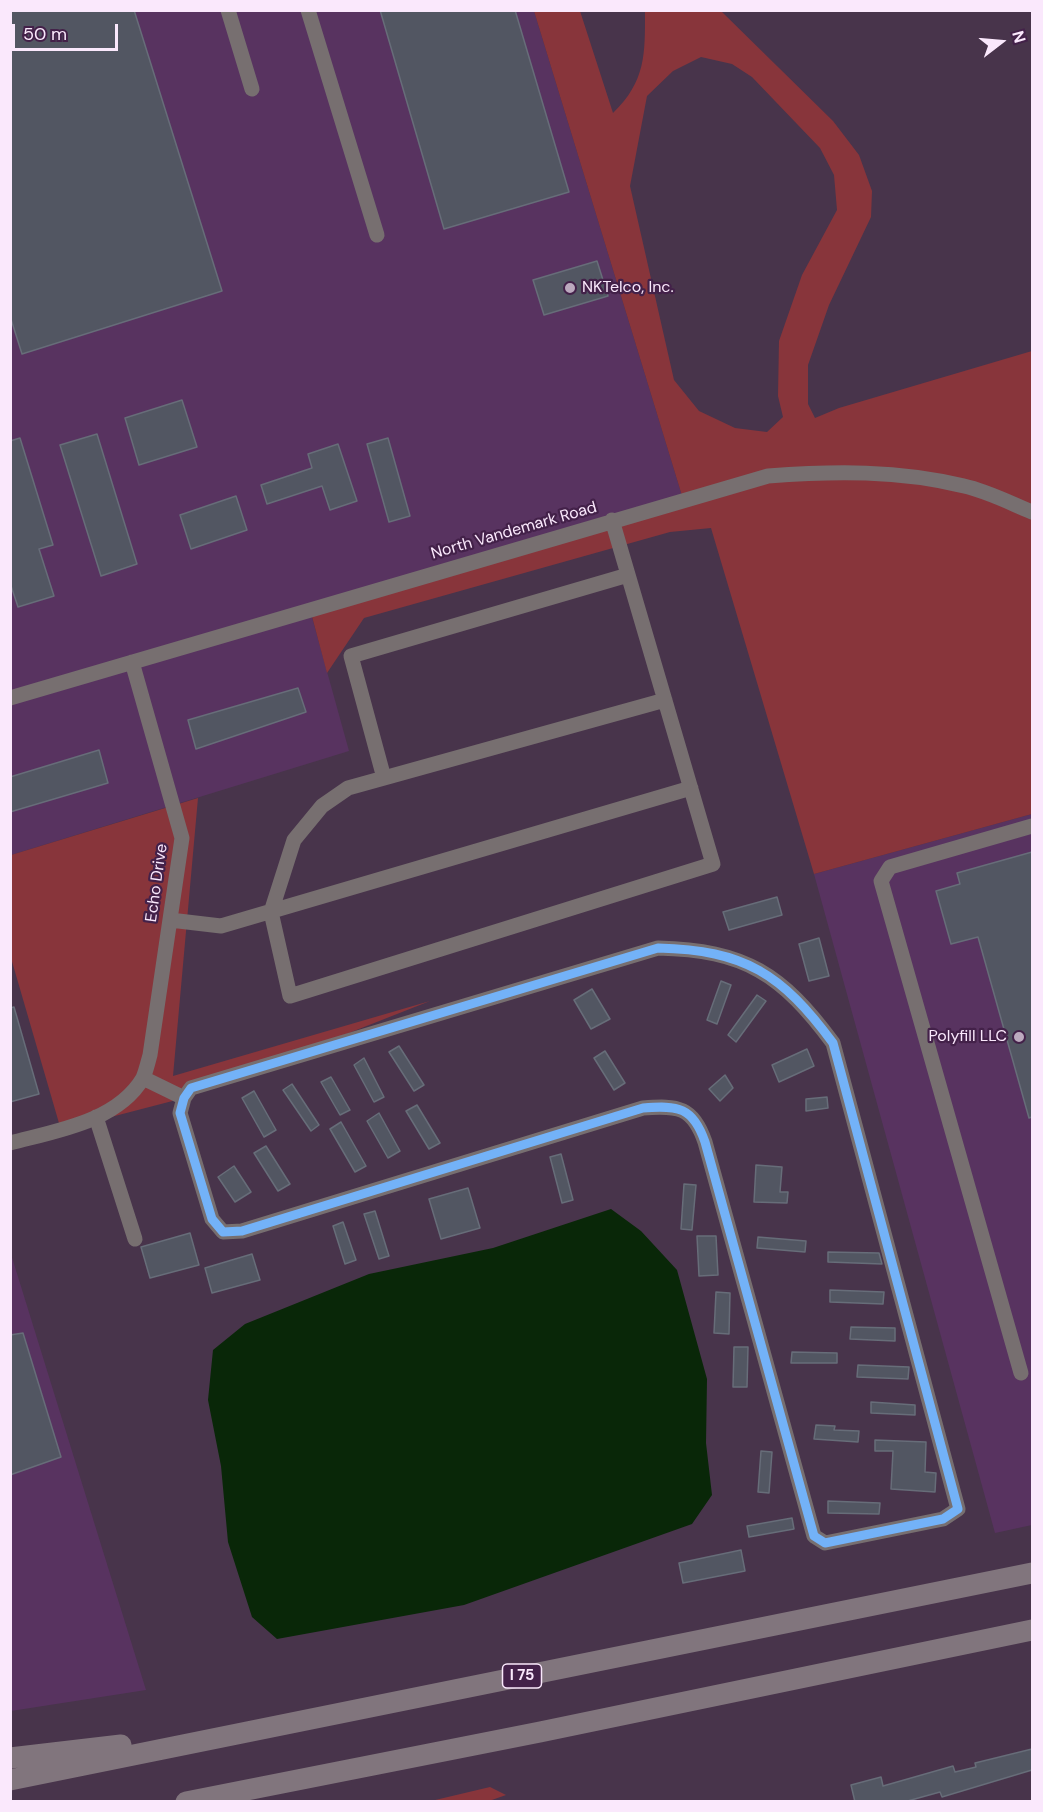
<!DOCTYPE html>
<style>
body{margin:0}
#map{position:relative;width:1043px;height:1812px;overflow:hidden;background:#48344b;font-family:"DM Sans",sans-serif}
canvas{display:block}
.frame{position:absolute;inset:0;border:12px solid #fae8fc;pointer-events:none}
.north{position:absolute;left:971px;top:12px;width:60px;height:60px;-webkit-text-stroke:4px #432149;paint-order:stroke;rotate:74deg;font-size:16px;font-weight:700;line-height:24px;text-align:center;color:#fae8fc}
.north::after{content:'';display:block;margin:auto;width:21px;height:27px;background:#fae8fc;clip-path:polygon(50% 0,100% 100%,50% 72%,0 100%)}
.scale{position:absolute;left:12px;top:24px;width:106px;height:27px;box-sizing:border-box;border:3px solid #fae8fc;border-top:0;padding-left:8px;font-size:18px;line-height:21px;white-space:nowrap;color:#fae8fc;-webkit-text-stroke:4px #432149;paint-order:stroke}
</style>
<div id="map">
<canvas width="1043" height="1812"></canvas>
<div class="frame"></div>
<div class="north">N</div>
<div class="scale">50 m</div>
</div>
<script>
const context = document.querySelector('canvas').getContext('2d');
context.lineJoin = 'round';
function fill(path, color) {
  context.fillStyle = color;
  context.fill(path, 'evenodd');
}
function strokePath(path, color, width, dash) {
  context.strokeStyle = color;
  context.lineWidth = width;
  context.lineCap = dash ? 'butt' : 'round';
  context.setLineDash(dash || []);
  context.stroke(path);
}
function write(font, color, halo, rows, align = 'center') {
  context.font = font + ' "DM Sans",sans-serif';
  context.lineWidth = 4.5;
  context.setLineDash([]);
  context.textBaseline = 'middle';
  context.strokeStyle = halo;
  context.fillStyle = color;
  for (const [text, x, y, turn = 0] of rows) {
    context.save();
    context.translate(x, y);
    context.rotate((+turn || 0) * Math.PI / 180);
    context.textAlign = isNaN(turn) ? turn : align;
    if (halo) context.strokeText(text, 0, 0);
    context.fillText(text, 0, 0);
    context.restore();
  }
}
fill(new Path2D(`
 M11,11H534L683,499L310,610L349,751L11,855Z
 M1032,814V1525L995,1533L814,874Z
 M10,1251L146,1690L11,1711H10Z`), '#583360');
fill(new Path2D(`
 M534,11H580L613,113C646,81 645,54 645,11H721L833,121L859,155L872,191L871,217L829,305L808,365V404L815,418L839,408L1032,351V814L814,874L711,528L670,532L364,618L327,673L310,609L683,499ZM701,57L732,64L752,77L820,148L834,175L837,210L802,275L779,341L778,396L783,417L767,432L735,428L699,411L674,380L630,186L647,96L673,71Z
 M198,798L173,1076L430,1001L184,1098L61,1130L11,958V855Z
 M490,1787L506,1795L489,1801H431Z`), '#88353b');
fill(new Path2D(`
 M611,1209L641,1231L677,1270L707,1379L706,1443L712,1495L692,1524L464,1605L277,1639L252,1617L228,1542L221,1466L208,1400L213,1350L245,1324L369,1274L493,1248Z`), '#092708');
const building = new Path2D(`
 M10,10H134L222,291L22,354L10,316Z
 M380,10H515L569,192L444,229Z
 M597,261L608,296L544,315L533,280Z
 M182,400L197,447L139,465L125,418Z
 M97,434L137,564L101,576L60,445Z
 M20,438L53,545L39,549L54,596L18,607L10,583V441Z
 M388,438L410,516L389,522L367,444Z
 M338,444L357,501L330,510L322,486L267,504L261,485L312,468L308,454Z
 M236,496L247,530L191,549L180,515Z
 M298,688L306,712L196,749L188,720Z
 M99,750L108,783L10,812V777Z
 M1032,852V1117L1029,1118L978,937L951,944L936,891L960,884L957,873Z
 M777,897L782,915L729,930L723,912Z
 M819,938L829,976L809,981L799,944Z
 M721,981L731,985L717,1024L707,1020Z
 M592,989L610,1019L591,1029L574,1000Z
 M757,995L766,1001L736,1042L728,1035Z
 M14,1007L39,1094L10,1102V1008Z
 M399,1046L424,1085L414,1091L389,1052Z
 M807,1049L814,1066L779,1082L772,1065Z
 M605,1051L625,1083L614,1090L594,1058Z
 M364,1058L384,1097L374,1102L354,1065Z
 M725,1075L733,1088L720,1101L709,1089Z
 M331,1077L350,1110L340,1115L321,1082Z
 M292,1084L319,1125L311,1131L283,1090Z
 M254,1091L276,1130L264,1137L242,1098Z
 M827,1097L828,1108L806,1111V1099Z
 M417,1105L440,1143L429,1149L406,1111Z
 M379,1113L400,1151L388,1158L367,1121Z
 M341,1122L366,1166L355,1172L330,1129Z
 M266,1146L290,1184L278,1191L254,1153Z
 M561,1154L573,1200L562,1203L550,1157Z
 M756,1165L782,1167L780,1192H788L787,1203L754,1202Z
 M234,1166L251,1192L235,1202L218,1177Z
 M684,1184L696,1185L692,1230L681,1229Z
 M468,1188L480,1228L441,1239L429,1199Z
 M375,1211L389,1256L379,1259L364,1214Z
 M343,1222L356,1260L345,1264L333,1226Z
 M190,1233L199,1265L150,1278L141,1247Z
 M697,1236H716L718,1275L699,1276Z
 M758,1237L806,1241L805,1252L757,1248Z
 M828,1252L879,1253L882,1264L828,1262Z
 M252,1254L260,1280L212,1293L205,1268Z
 M830,1290L884,1292L883,1304L830,1302Z
 M716,1292L730,1293L729,1334L714,1333Z
 M851,1327L895,1328V1341L850,1339Z
 M23,1333L61,1457L10,1475V1335Z
 M734,1347H748L747,1387H733Z
 M792,1352L837,1353V1363H791Z
 M858,1365L909,1367L908,1379L857,1377Z
 M871,1402L915,1405V1415L871,1413Z
 M816,1425L835,1426L834,1430L859,1431L858,1442L814,1439Z
 M875,1440L926,1442L925,1472L936,1473L935,1492L891,1489L893,1451H875Z
 M761,1451L772,1452L769,1493L758,1492Z
 M828,1501L880,1503L879,1514L828,1513Z
 M792,1518L794,1529L749,1537L747,1526Z
 M741,1550L745,1571L683,1583L679,1563Z
 M1032,1749V1770L942,1797L940,1792L904,1802H855L851,1785L881,1777L883,1786L953,1766L955,1772L976,1767L975,1763Z`);
fill(building, '#525662');
strokePath(building, '#676d79', 1.5);
strokePath(new Path2D(`
 M228,10L252,89
 M308,10L377,235
 M612,520L713,864L290,996L271,912L294,840L322,806L348,788L665,700
 M10,698L768,476C834,471 898,470 964,486C987,491 1010,503 1032,512
 M384,778L351,656L628,575
 M170,920L221,926L691,788
 M658,948C745,950 782,974 833,1043L958,1509L943,1519L825,1543L814,1536L705,1142C693,1107 678,1105 643,1108L242,1231L223,1232L212,1219L180,1113L184,1098L191,1088Z
 M143,1078L184,1098
 M96,1117L135,1239
 M10,1143C55,1131 117,1122 143,1078C146,1071 148,1062 150,1055L182,838L132,662
 M1021,1373L881,881L890,867L1032,826`), '#776f70', 15);
strokePath(new Path2D(`
 M10,1758L121,1745
 M10,1780L1032,1573
 M186,1802L540,1732L1032,1630`), '#81757d', 21);
strokePath(new Path2D(`
 M658,948C745,950 782,974 833,1043L958,1509L943,1519L825,1543L814,1536L705,1142C693,1107 678,1105 643,1108L242,1231L223,1232L212,1219L180,1113L184,1098L191,1088Z`), '#73b2f8', 9);
for (const [x, y, r, color] of [
 [570,288,6,"#bca9be"],
 [1019,1037,6,"#bca9be"]
]) {
  const dot = new Path2D();
  dot.arc(x, y, r, 0, 2 * Math.PI);
  context.fillStyle = color;
  context.fill(dot);
  strokePath(dot, '#432149', 2);
}
for (const [x, y, w] of [
 [522,1676,39]
]) {
  const box = new Path2D();
  box.roundRect(x - w / 2, y - 12, w, 24, 4.5);
  context.fillStyle = '#432149';
  context.fill(box);
  strokePath(box, '#fae8fc', 1.5);
}
write('bold 15px', '#fae8fc', null, [
 ["I 75",522,1676]
]);
write('16px', '#fae8fc', '#432149', [
 ["NKTelco, Inc.",582,288],
 ["Polyfill LLC",1007,1037,"right"]
], 'left');
write('16px', '#fae8fc', '#432149', [
 ["North Vandemark Road",514,531,-16],
 ["Echo Drive",157,883,-82]
]);
</script>
